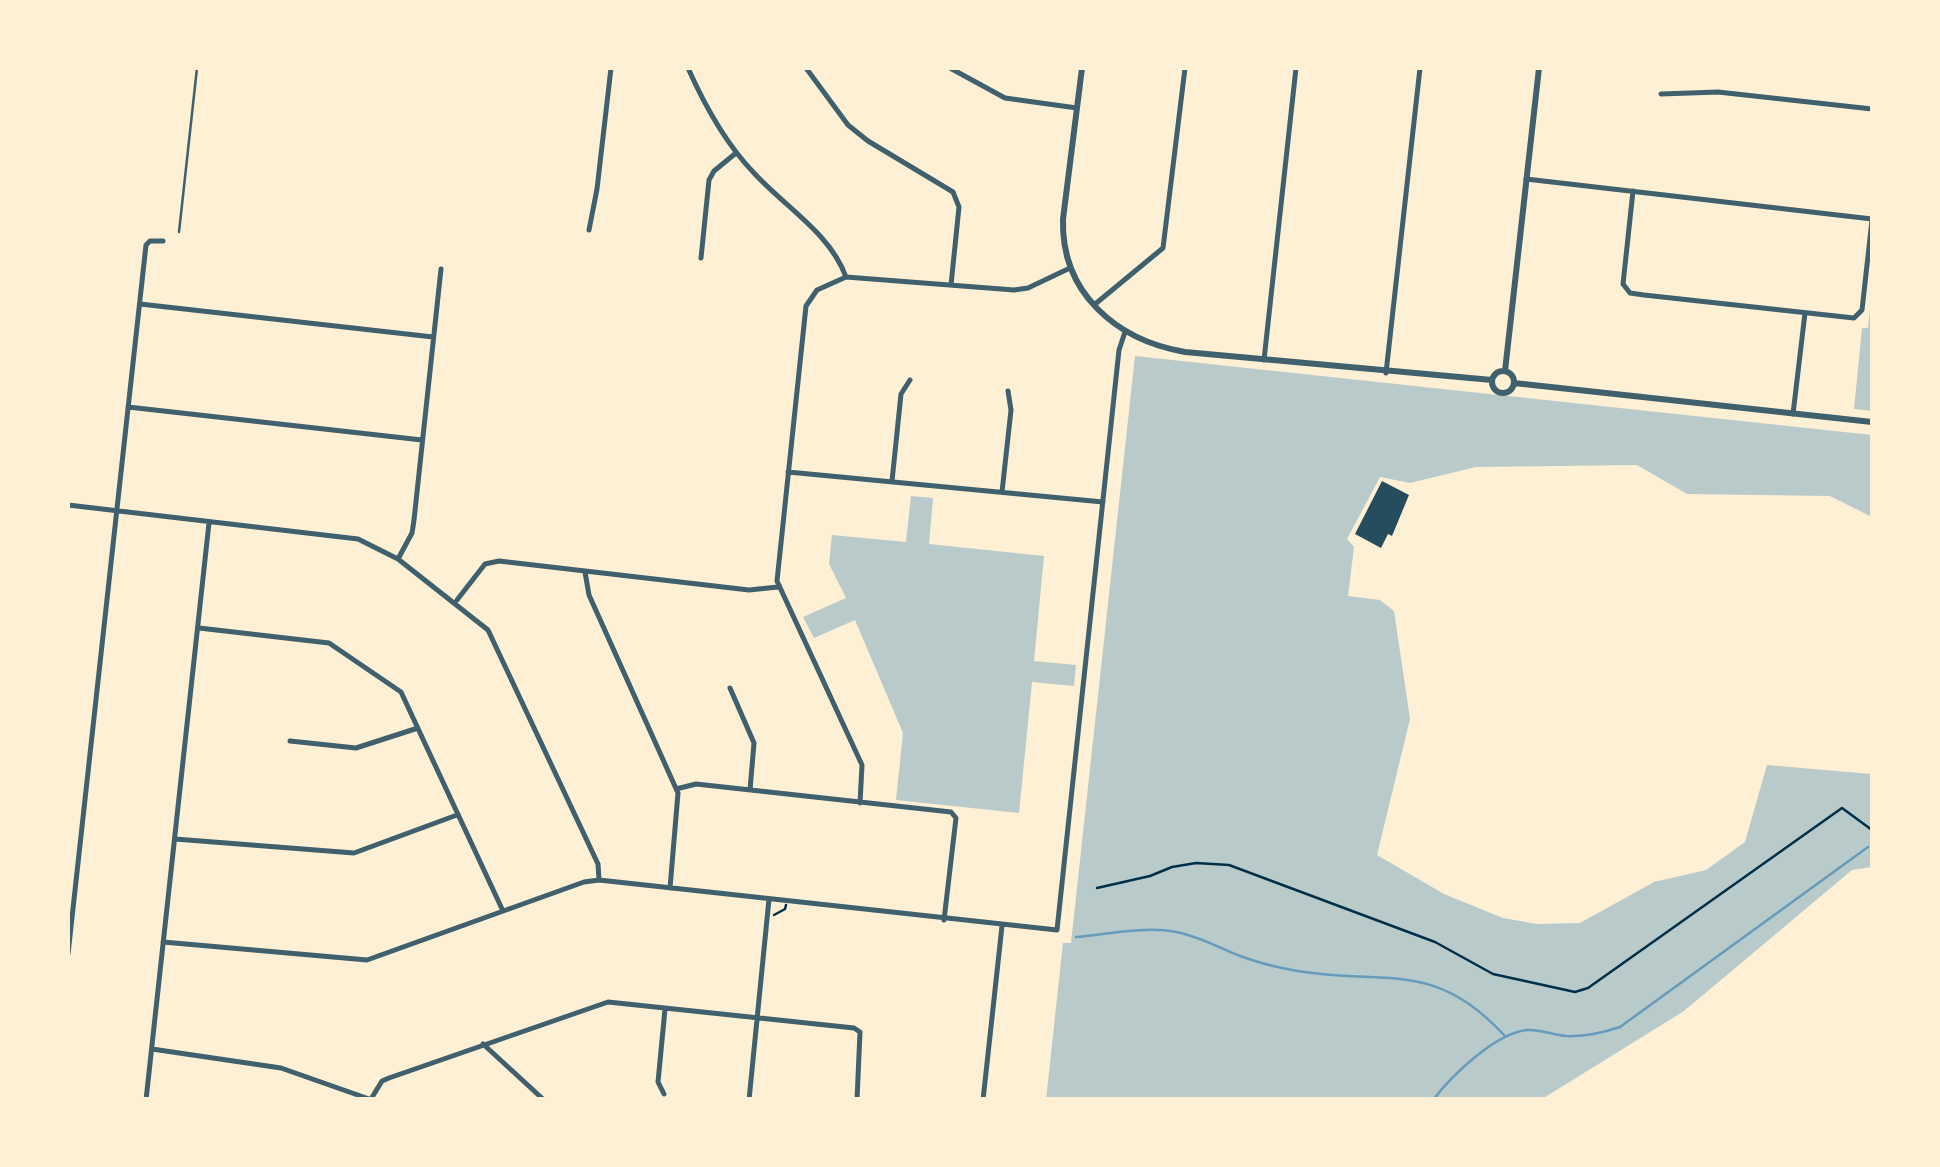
<!DOCTYPE html>
<style>
body{margin:0}
#map{position:relative;width:1940px;height:1167px;overflow:hidden;background:#fdf0d5;font-family:"Public Sans",sans-serif}
canvas{display:block}
.frame{position:absolute;inset:0;border:70px solid #fdf0d5;pointer-events:none}
</style>
<div id="map">
<canvas width="1940" height="1167"></canvas>
<div class="frame"></div>
</div>
<script>
const context = document.querySelector('canvas').getContext('2d');
context.lineJoin = 'round';
function fill(path, color) {
  context.fillStyle = color;
  context.fill(path, 'evenodd');
}
function strokePath(path, color, width, dash) {
  context.strokeStyle = color;
  context.lineWidth = width;
  context.lineCap = dash ? 'butt' : 'round';
  context.setLineDash(dash || []);
  context.stroke(path);
}
fill(new Path2D(`
 M1872,291V411L1854,409L1862,328H1868Z
 M1135,356L1872,435V517L1830,496L1687,494L1637,465L1476,467L1410,483L1380,477L1347,539L1354,547L1348,596L1380,600L1394,611L1410,719L1377,855L1444,894L1503,918L1537,924L1580,923L1654,882L1706,870L1745,842L1767,765L1871,774L1872,867L1852,870L1684,1011L1542,1099L1046,1100L1063,943H1071Z
 M911,496L933,498L929,544L1044,556L1034,661L1076,665L1074,686L1032,682L1019,813L896,800L903,733L855,620L814,638L803,617L846,598L829,564L832,535L906,542Z`), '#b9caca');
strokePath(new Path2D(`
 M1076,937C1108,934 1145,926 1176,932C1199,936 1219,948 1240,956C1256,962 1276,967 1292,970C1383,987 1432,957 1504,1035
 M1433,1100C1452,1075 1496,1033 1527,1030C1540,1029 1553,1035 1566,1036C1585,1037 1602,1033 1620,1027L1868,847`), '#669bbc', 2.5);
fill(new Path2D(`
 M1382,481L1409,495L1392,536L1388,534L1381,548L1355,534Z`), '#264d5e');
strokePath(new Path2D(`
 M1097,888L1150,876L1172,867L1196,863L1229,865L1435,942L1493,974L1575,992L1588,988L1842,808L1872,830
 M774,915L785,909L786,905`), '#003049', 2.5);
strokePath(new Path2D(`
 M179,232L197,68`), '#3f606c', 2.5);
strokePath(new Path2D(`
 M688,68C704,104 726,144 754,173C785,207 830,233 846,277
 M806,68L848,125L868,141L953,192L959,207L951,285
 M950,68L1005,98L1077,108
 M1661,94L1718,92L1872,109
 M1526,179L1872,219
 M1633,191L1623,284L1630,293L1644,295L1854,318L1862,310L1872,220
 M589,230L597,189L611,68
 M701,258L709,180L714,171L736,153
 M140,304L433,337
 M1094,305L1163,248L1185,68
 M1264,360L1296,68
 M1386,373L1420,68
 M128,407L422,440
 M1793,414L1805,313
 M788,472L1103,502
 M892,481L901,394L910,380
 M1002,492L1011,410L1008,391
 M68,505L358,539L398,559L488,630L598,864L599,880
 M398,559L412,533L414,520L441,269
 M585,572L589,595L678,793L670,888
 M457,600L485,564L499,561L749,590L778,587
 M199,628L329,643L401,692L503,911
 M730,688L754,743L750,790
 M290,741L356,748L418,728
 M676,789L696,784L951,812L956,818L944,920
 M860,803L862,765L777,581L806,306L817,290L846,277L1014,290L1028,288L1070,268
 M175,839L354,853L457,815
 M163,942L367,960L584,882L599,880L1057,930L1119,350L1125,332
 M68,954L146,245L150,241H163
 M483,1044L544,1100
 M152,1049L281,1068L372,1100
 M664,1094L658,1082L665,1009
 M371,1099L382,1081L389,1078L608,1002L854,1028L860,1032L857,1100
 M146,1100L209,523
 M749,1100L769,899
 M983,1100L1002,926`), '#3f606c', 5);
strokePath(new Path2D(`
 M1082,68L1063,219C1061,293 1116,340 1185,352L1492,380
 M1492 382a11 11 0 1 1 22 0a11 11 0 1 1-22 0Z
 M1505,371L1539,68
 M1514,383L1872,422`), '#3f606c', 6);
</script>
